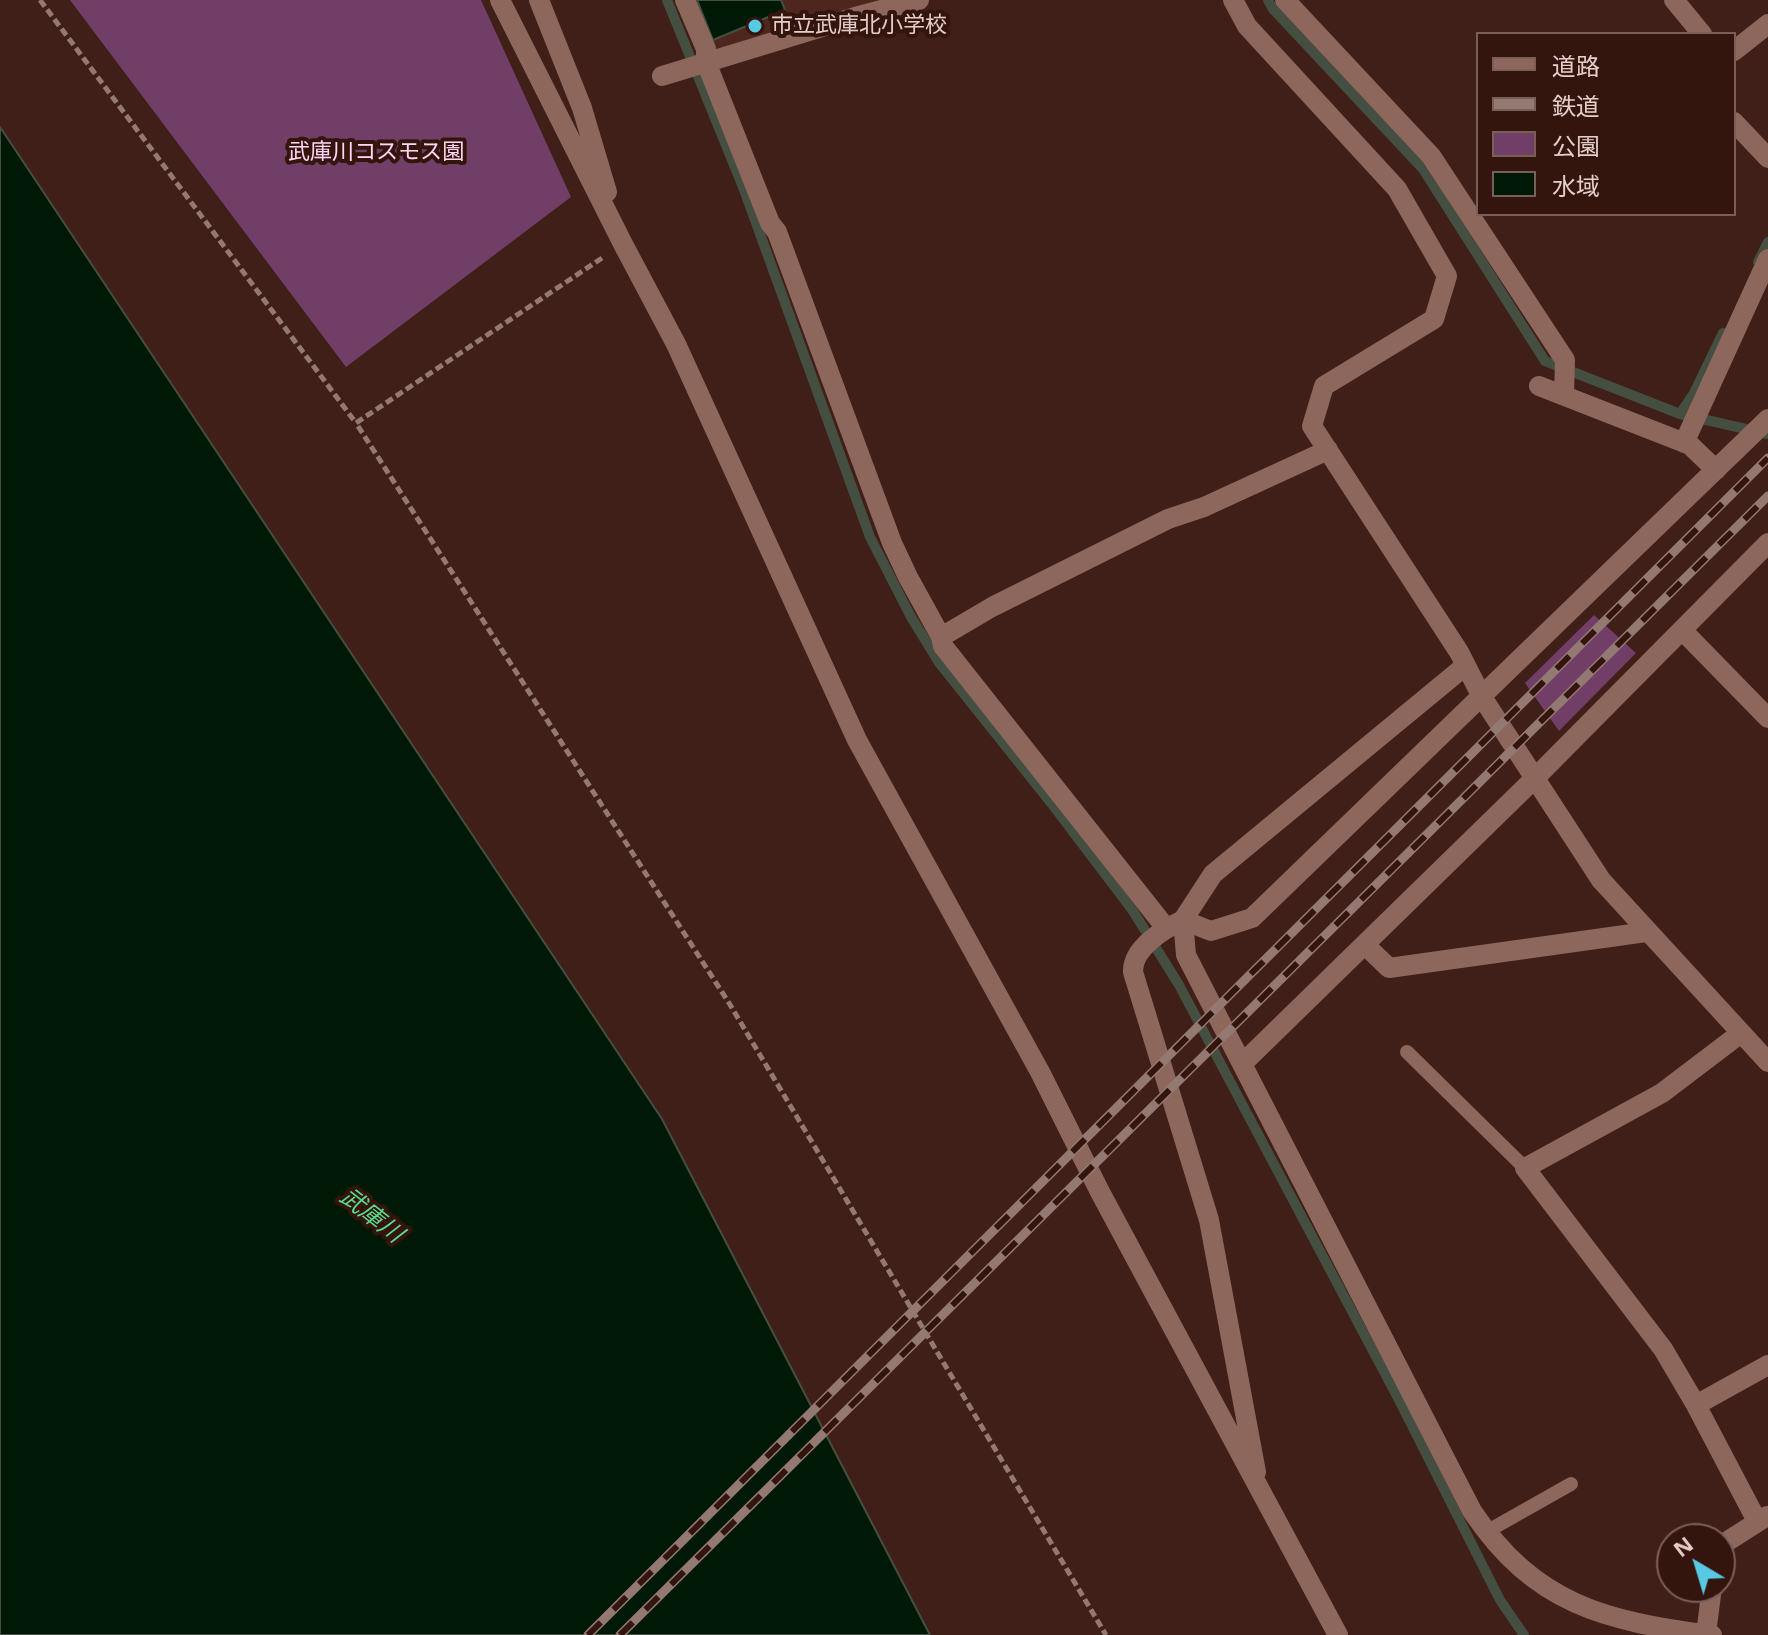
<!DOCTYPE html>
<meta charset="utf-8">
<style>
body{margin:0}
#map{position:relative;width:1768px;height:1635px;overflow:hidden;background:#3f1f17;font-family:"Open Sans","Noto Sans JP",sans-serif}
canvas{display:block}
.legend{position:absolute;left:1476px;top:32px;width:260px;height:184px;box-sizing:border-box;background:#34150e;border:2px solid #7a5f59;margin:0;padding:10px 14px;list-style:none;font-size:24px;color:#e4cec9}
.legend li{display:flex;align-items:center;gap:16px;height:40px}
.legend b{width:40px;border:2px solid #7a5f59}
.north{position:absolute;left:1656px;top:1523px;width:80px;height:80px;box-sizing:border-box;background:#34150e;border:2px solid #7a5f59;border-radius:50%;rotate:322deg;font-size:22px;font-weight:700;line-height:32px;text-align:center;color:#e4cec9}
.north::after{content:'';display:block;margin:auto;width:28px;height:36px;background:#57c9e2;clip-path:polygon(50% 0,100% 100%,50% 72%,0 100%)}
</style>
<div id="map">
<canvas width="1768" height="1635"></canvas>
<ul class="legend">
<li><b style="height:10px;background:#8d665c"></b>道路</li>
<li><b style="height:10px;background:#937972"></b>鉄道</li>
<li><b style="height:22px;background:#703e67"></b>公園</li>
<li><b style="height:22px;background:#001907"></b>水域</li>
</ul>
<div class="north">N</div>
</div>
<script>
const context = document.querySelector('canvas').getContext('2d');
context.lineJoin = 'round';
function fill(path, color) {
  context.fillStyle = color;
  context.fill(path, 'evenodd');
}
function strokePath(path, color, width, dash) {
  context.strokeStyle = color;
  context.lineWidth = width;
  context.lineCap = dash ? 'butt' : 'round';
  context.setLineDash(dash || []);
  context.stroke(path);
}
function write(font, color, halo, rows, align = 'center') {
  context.font = font + ' "Open Sans","Noto Sans JP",sans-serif';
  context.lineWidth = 8;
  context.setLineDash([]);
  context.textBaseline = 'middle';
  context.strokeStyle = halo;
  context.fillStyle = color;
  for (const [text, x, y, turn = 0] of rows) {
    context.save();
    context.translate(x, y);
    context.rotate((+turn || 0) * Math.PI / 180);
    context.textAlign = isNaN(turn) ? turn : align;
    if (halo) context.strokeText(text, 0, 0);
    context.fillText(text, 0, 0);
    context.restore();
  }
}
fill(new Path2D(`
 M690,0H904L713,53Z`), '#4e261d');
fill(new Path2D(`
 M70,0H481L571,197L346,367Z
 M1594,615L1636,653L1559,731L1525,683Z`), '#703e67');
const water = new Path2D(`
 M697,0H781L785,10L713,40Z
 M0,127L662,1119L930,1635H0Z`);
fill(water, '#001907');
strokePath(water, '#444f41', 2);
strokePath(new Path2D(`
 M667,0L743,187L870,537L911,617L940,664L1055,808L1133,911L1179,985L1399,1400L1500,1600L1524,1635
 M1268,0L1273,9L1423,169L1545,361L1680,414L1768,434
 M1758,262L1768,242
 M1680,414L1694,393L1723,333`), '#444f41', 10);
strokePath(new Path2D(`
 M40,0L356,423
 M602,258L356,423L729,1003L1106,1635`), '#947972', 5, [8, 4]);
strokePath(new Path2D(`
 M1407,1052L1525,1168
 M1486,1532L1571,1484`), '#8d665c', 14);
strokePath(new Path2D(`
 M500,0L623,244L676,344L857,740L1040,1072L1100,1192L1338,1635
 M539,0L582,108L607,192
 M685,0L706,49V62L770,223L777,232L892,543L908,577L941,637L943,646L1166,928
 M1233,0L1247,26L1397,189L1447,276L1434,319L1324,386L1312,426L1459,652L1482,697L1601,880L1768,1062
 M1285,0L1431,156L1565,360L1564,395
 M1674,0L1702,34
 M1734,51L1768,24
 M662,76L855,17L919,0
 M1734,122L1768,158
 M1539,386L1690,445L1716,470
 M1684,443L1768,259
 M1682,630L1768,718
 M941,637L992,607L1168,519L1204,507L1328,450
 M1465,666L1213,874L1183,920L1186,955L1472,1511C1535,1605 1605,1621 1712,1635
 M1365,945L1389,968L1646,932
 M1741,1033L1662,1093L1525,1168L1663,1349L1696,1405L1757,1521
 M1243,1063L1534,779L1768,543
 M1696,1405L1768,1365
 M1256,1472L1209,1220L1133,972C1132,948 1164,929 1183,920L1211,931L1252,918L1768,419
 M1720,1546L1767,1516
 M1706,1634L1712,1587`), '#8d665c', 20);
const rail = new Path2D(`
 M588,1635L1768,458
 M620,1635L1768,496`);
strokePath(rail, '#937972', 9);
strokePath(rail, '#34150e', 6, [18]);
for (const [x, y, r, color] of [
 [755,26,8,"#57c9e2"]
]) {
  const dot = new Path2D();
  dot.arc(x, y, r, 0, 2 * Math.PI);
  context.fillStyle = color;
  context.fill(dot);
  strokePath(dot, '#34150e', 3);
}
write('22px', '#e4cec9', '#34150e', [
 ["市立武庫北小学校",771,26]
], 'left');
write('22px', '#ffd4f5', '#34150e', [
 ["武庫川コスモス園",376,153]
]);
write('italic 24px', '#58dd8e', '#34150e', [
 ["武庫川",371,1216,38]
]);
</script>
